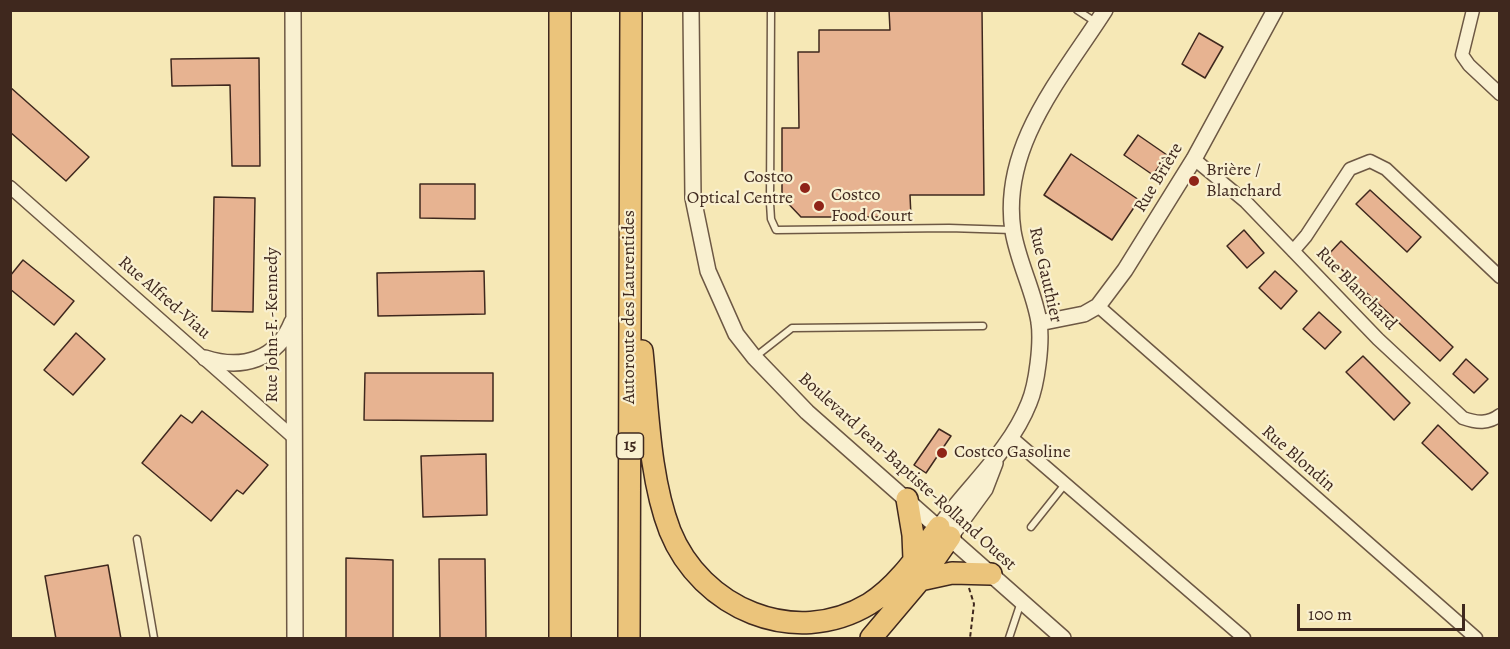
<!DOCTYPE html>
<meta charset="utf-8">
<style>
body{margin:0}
#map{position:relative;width:1510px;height:649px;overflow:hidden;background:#f6e8b6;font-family:Alegreya,serif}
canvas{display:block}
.frame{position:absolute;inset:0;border:12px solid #3f281e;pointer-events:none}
.scale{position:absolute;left:1297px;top:604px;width:168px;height:27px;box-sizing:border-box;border:3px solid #3f281e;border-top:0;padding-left:8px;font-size:18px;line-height:21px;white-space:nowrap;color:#3f281e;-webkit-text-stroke:4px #f9f0d0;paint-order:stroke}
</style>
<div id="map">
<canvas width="1510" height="649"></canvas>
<div class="frame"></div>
<div class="scale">100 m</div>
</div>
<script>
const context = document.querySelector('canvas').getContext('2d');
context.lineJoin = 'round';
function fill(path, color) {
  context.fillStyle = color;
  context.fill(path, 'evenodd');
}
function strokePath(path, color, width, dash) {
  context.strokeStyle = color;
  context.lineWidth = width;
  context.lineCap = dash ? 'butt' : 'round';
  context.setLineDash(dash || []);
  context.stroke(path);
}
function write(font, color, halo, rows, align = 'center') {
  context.font = font + ' Alegreya,serif';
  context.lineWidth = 4.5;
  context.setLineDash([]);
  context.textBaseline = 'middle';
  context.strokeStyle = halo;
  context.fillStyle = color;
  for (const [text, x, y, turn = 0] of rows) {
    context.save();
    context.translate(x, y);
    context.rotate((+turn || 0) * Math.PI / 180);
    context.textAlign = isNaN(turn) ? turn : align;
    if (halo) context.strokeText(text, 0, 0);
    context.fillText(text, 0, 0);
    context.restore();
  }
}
const building = new Path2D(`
 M889,10H982L984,195H910L911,217H801L782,197V128H799L798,52H819V30H890Z
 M1199,33L1223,47L1205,78L1182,64Z
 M259,58L260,166H232L230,85L172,86L171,59Z
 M10,87L89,157L66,181L10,132Z
 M1138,135L1167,155L1153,175L1124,155Z
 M1071,154L1139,200L1112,240L1044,195Z
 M420,184H475V219L420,218Z
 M1370,190L1421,237L1407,252L1356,204Z
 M214,197L255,198L253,312L212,311Z
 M1244,230L1264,253L1247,268L1227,246Z
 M1341,241L1453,347L1440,361L1327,256Z
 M23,260L74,301L54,325L10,289V276Z
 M484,271L485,314L378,316L377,273Z
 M1275,271L1297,291L1281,309L1259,288Z
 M1319,312L1341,332L1325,349L1303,329Z
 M76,333L105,359L73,395L44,370Z
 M1363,356L1410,403L1394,420L1346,372Z
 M1466,359L1488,379L1474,393L1453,374Z
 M365,373H493V421L364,420Z
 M202,411L268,465L243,494L237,490L211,521L142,463L181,415L192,423Z
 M1438,425L1488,473L1472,490L1422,443Z
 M939,429L951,436L926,473L914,465Z
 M486,454L487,515L423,517L421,456Z
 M346,558L393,560V639H346Z
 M439,559H485L486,639H440Z
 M108,565L121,639H56L45,576Z`);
fill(building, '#e7b391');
strokePath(building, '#3f281e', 1.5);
const service = new Path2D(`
 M771,10L770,203L771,219L776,230L949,228L1012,230
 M1077,10L1097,23
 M755,357L792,328L983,326
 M1031,527L1066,483
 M137,539L154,638
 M1009,638L1021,602`);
const minor = new Path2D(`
 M1473,10L1462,55L1469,65L1500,94
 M1194,159L1246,202L1378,339L1463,418C1477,423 1488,424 1500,415
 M10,187L293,437
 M1293,251L1306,236L1350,169L1370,161L1386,169L1500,277
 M1098,306L1476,638
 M1012,438L1244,638`);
const tertiary = new Path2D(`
 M293,10L295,638
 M691,10L693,198L708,271L736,334L754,357L807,412L1063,638
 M1039,323L1084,314L1098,306L1125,270L1194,159L1275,10
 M205,358C242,370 277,360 292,322
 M939,527C969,485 1010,451 1029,403C1037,384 1042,343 1039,322C1034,291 1018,262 1013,231C1000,146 1063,76 1105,10
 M950,537L985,489L995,463`);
const motorway = new Path2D(`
 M642,351C648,408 649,477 670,531C701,608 794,649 869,604C898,586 919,554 939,527
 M907,499L913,535L914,559
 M920,580L952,573L991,574
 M560,638V10
 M629,638L631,10
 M871,638L920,580L950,537`);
strokePath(service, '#6d5844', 9);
strokePath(minor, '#6d5844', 15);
strokePath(tertiary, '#6d5844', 18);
strokePath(motorway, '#3f281e', 24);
strokePath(new Path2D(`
 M969,588L974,604L970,638`), '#3f281e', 2, [4.5, 3]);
strokePath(service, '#f9f0d0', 6);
strokePath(minor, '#f9f0d0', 12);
strokePath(tertiary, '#f9f0d0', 15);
strokePath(motorway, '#ebc47b', 21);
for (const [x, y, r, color] of [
 [1194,181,6,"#8f2418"],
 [805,188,6,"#8f2418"],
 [819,206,6,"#8f2418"],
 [942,453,6,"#8f2418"]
]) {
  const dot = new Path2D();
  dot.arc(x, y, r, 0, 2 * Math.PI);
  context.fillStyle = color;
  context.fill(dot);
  strokePath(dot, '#f9f0d0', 2);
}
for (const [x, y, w] of [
 [630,446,27]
]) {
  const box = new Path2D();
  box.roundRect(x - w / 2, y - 13, w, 26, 4.5);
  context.fillStyle = '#f9f0d0';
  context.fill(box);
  strokePath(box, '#3f281e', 1.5);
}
write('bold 16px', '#3f281e', null, [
 ["15",630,446]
]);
write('18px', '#3f281e', '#f9f0d0', [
 ["Brière /",1206,171],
 ["Blanchard",1206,192],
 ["Costco",793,178,"right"],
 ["Optical Centre",793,199,"right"],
 ["Costco",831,196],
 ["Food Court",831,217],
 ["Costco Gasoline",954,453]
], 'left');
write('18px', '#3f281e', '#f9f0d0', [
 ["Rue Brière",1159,178,-59],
 ["Rue Gauthier",1045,275,77],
 ["Rue Blanchard",1356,289,46],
 ["Rue Alfred-Viau",164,298,41],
 ["Autoroute des Laurentides",630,307,-90],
 ["Rue John-F.-Kennedy",273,325,-90],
 ["Rue Blondin",1298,459,41],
 ["Boulevard Jean-Baptiste-Rolland Ouest",907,472,42]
]);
</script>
